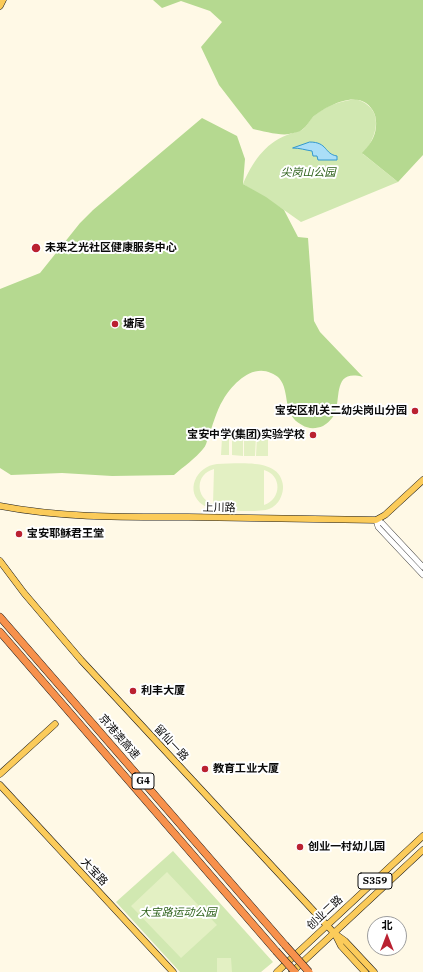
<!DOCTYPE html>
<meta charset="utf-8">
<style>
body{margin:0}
#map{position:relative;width:423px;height:972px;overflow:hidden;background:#fff9e6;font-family:"IBM Plex Serif","Noto Sans SC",serif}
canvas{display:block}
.north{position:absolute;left:367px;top:916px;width:40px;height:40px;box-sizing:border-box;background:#fff;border:1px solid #9d9d9d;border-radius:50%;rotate:0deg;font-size:11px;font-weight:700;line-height:16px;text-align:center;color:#0a0a0a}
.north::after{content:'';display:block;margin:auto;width:14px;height:18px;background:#ba2131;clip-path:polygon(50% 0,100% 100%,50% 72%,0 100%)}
</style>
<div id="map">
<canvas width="423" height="972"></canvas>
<div class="north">北</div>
</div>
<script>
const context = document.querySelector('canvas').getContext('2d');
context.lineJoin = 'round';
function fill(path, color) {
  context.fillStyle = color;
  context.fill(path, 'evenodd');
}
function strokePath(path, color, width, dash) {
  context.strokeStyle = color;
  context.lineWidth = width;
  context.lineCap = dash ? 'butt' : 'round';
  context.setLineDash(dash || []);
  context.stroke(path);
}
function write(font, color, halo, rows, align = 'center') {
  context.font = font + ' "IBM Plex Serif","Noto Sans SC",serif';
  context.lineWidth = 4;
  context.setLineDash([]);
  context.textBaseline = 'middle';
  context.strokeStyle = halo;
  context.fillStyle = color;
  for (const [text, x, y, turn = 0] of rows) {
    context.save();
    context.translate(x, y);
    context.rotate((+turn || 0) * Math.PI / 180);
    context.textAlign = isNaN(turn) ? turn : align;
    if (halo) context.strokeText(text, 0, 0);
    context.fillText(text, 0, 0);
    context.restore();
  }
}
fill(new Path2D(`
 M356,99C385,108 378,136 363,154L398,182L301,222L284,210L243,184C252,163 264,144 287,135C291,133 297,132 302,130C306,128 308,122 312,118C324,106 340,101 356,99Z
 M173,851L273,962L261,972H180L116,902Z`), '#d1e8b1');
fill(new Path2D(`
 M153,0H423V155L398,182L362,153C369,146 375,138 376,127C377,117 374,109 366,103C351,93 325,107 313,117C309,121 307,126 303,129C300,132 293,133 289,134C281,136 262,131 253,129L219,85L201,47L222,22L210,11L181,1L162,8Z
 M202,118L237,136L245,159L243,184L266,197L284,210L298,237L308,238L314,321L320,332L363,377C333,369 341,397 335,413C333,418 328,423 323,426C316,429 308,429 302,425C281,414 291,392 279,378C277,376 274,374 271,373C251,364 232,385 223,400C216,411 213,426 208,437C207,441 206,446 203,449C196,458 183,467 174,475L112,476L62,473L11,475L0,468V289L40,273L80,223L93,210Z`), '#b5d990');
fill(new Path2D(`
 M232,436H243V456L232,455Z
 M244,436H256L255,456H244Z
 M257,436L268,437V456H256Z
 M222,438H229V455H221Z
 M217,464C236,464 276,458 282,481C284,487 283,493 280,499C278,503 274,507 269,509C259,513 212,511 203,505C184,492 196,466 217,464ZM214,469L213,504C195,498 195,474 214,469ZM264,470C282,475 282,499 264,505Z
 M167,872L217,925L181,958L131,906Z
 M217,958H231L232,972H217Z`), '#e3f0c3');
const water = new Path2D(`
 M310,142C328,142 324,154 337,156V160H318L317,156H313L312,151C305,150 300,148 293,148Z`);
fill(water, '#aadef7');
strokePath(water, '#3198cf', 1);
const minor = new Path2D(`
 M376,520L378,527L423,575
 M376,520L382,523L423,567`);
const major = new Path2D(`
 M0,6L3,0
 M0,506C62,518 125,517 188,517C250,518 313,519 376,520L385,515L423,480
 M0,561L24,593L81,660L334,933L345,941L374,972
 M0,774L55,724
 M0,785L173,972
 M335,934L341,946L365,972
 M277,972L423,836
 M292,972L423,850`);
const highway = new Path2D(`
 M0,617L285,945
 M0,632L276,951`);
strokePath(minor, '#3d3d3d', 6);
strokePath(major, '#1b1b1b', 7);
strokePath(highway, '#1b1b1b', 8);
strokePath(minor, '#fff', 5);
strokePath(major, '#fbcb5a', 6);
strokePath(highway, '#f7914c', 7);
const highwayBridge = new Path2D(`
 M285,945L309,972
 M276,951L295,972`);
strokePath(highwayBridge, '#1b1b1b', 8, []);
strokePath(highwayBridge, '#f7914c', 7);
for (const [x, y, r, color] of [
 [36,248,5,"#ba2131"],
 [115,324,4,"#ba2131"],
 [415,411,4,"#ba2131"],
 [313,435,4,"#ba2131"],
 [19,534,4,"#ba2131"],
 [133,691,4,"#ba2131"],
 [205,769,4,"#ba2131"],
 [300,847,4,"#ba2131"]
]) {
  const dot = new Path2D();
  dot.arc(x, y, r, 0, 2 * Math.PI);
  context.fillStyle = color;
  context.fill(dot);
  strokePath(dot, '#fff', 1.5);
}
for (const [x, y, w] of [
 [143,781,22],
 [375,881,34]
]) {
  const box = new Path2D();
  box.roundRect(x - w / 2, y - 8, w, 16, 3);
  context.fillStyle = '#fff';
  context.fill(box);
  strokePath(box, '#0a0a0a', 1);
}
write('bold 10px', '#0a0a0a', null, [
 ["G4",143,781],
 ["S359",375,881]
]);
write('italic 11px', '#2d611b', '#fff', [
 ["尖岗山公园",308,173],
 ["大宝路运动公园",178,913]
]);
write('bold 11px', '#0a0a0a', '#fff', [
 ["未来之光社区健康服务中心",45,248],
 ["塘尾",123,324],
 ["宝安区机关二幼尖岗山分园",407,411,"right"],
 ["宝安中学(集团)实验学校",305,435,"right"],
 ["宝安耶稣君王堂",27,534],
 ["利丰大厦",141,691],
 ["教育工业大厦",213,769],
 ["创业一村幼儿园",308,847]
], 'left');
write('11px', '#0a0a0a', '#fff', [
 ["上川路",219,508,1],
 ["京港澳高速",119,737,49],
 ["留仙一路",171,743,47],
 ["大宝路",94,872,47],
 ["创业二路",325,913,-43]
]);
</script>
